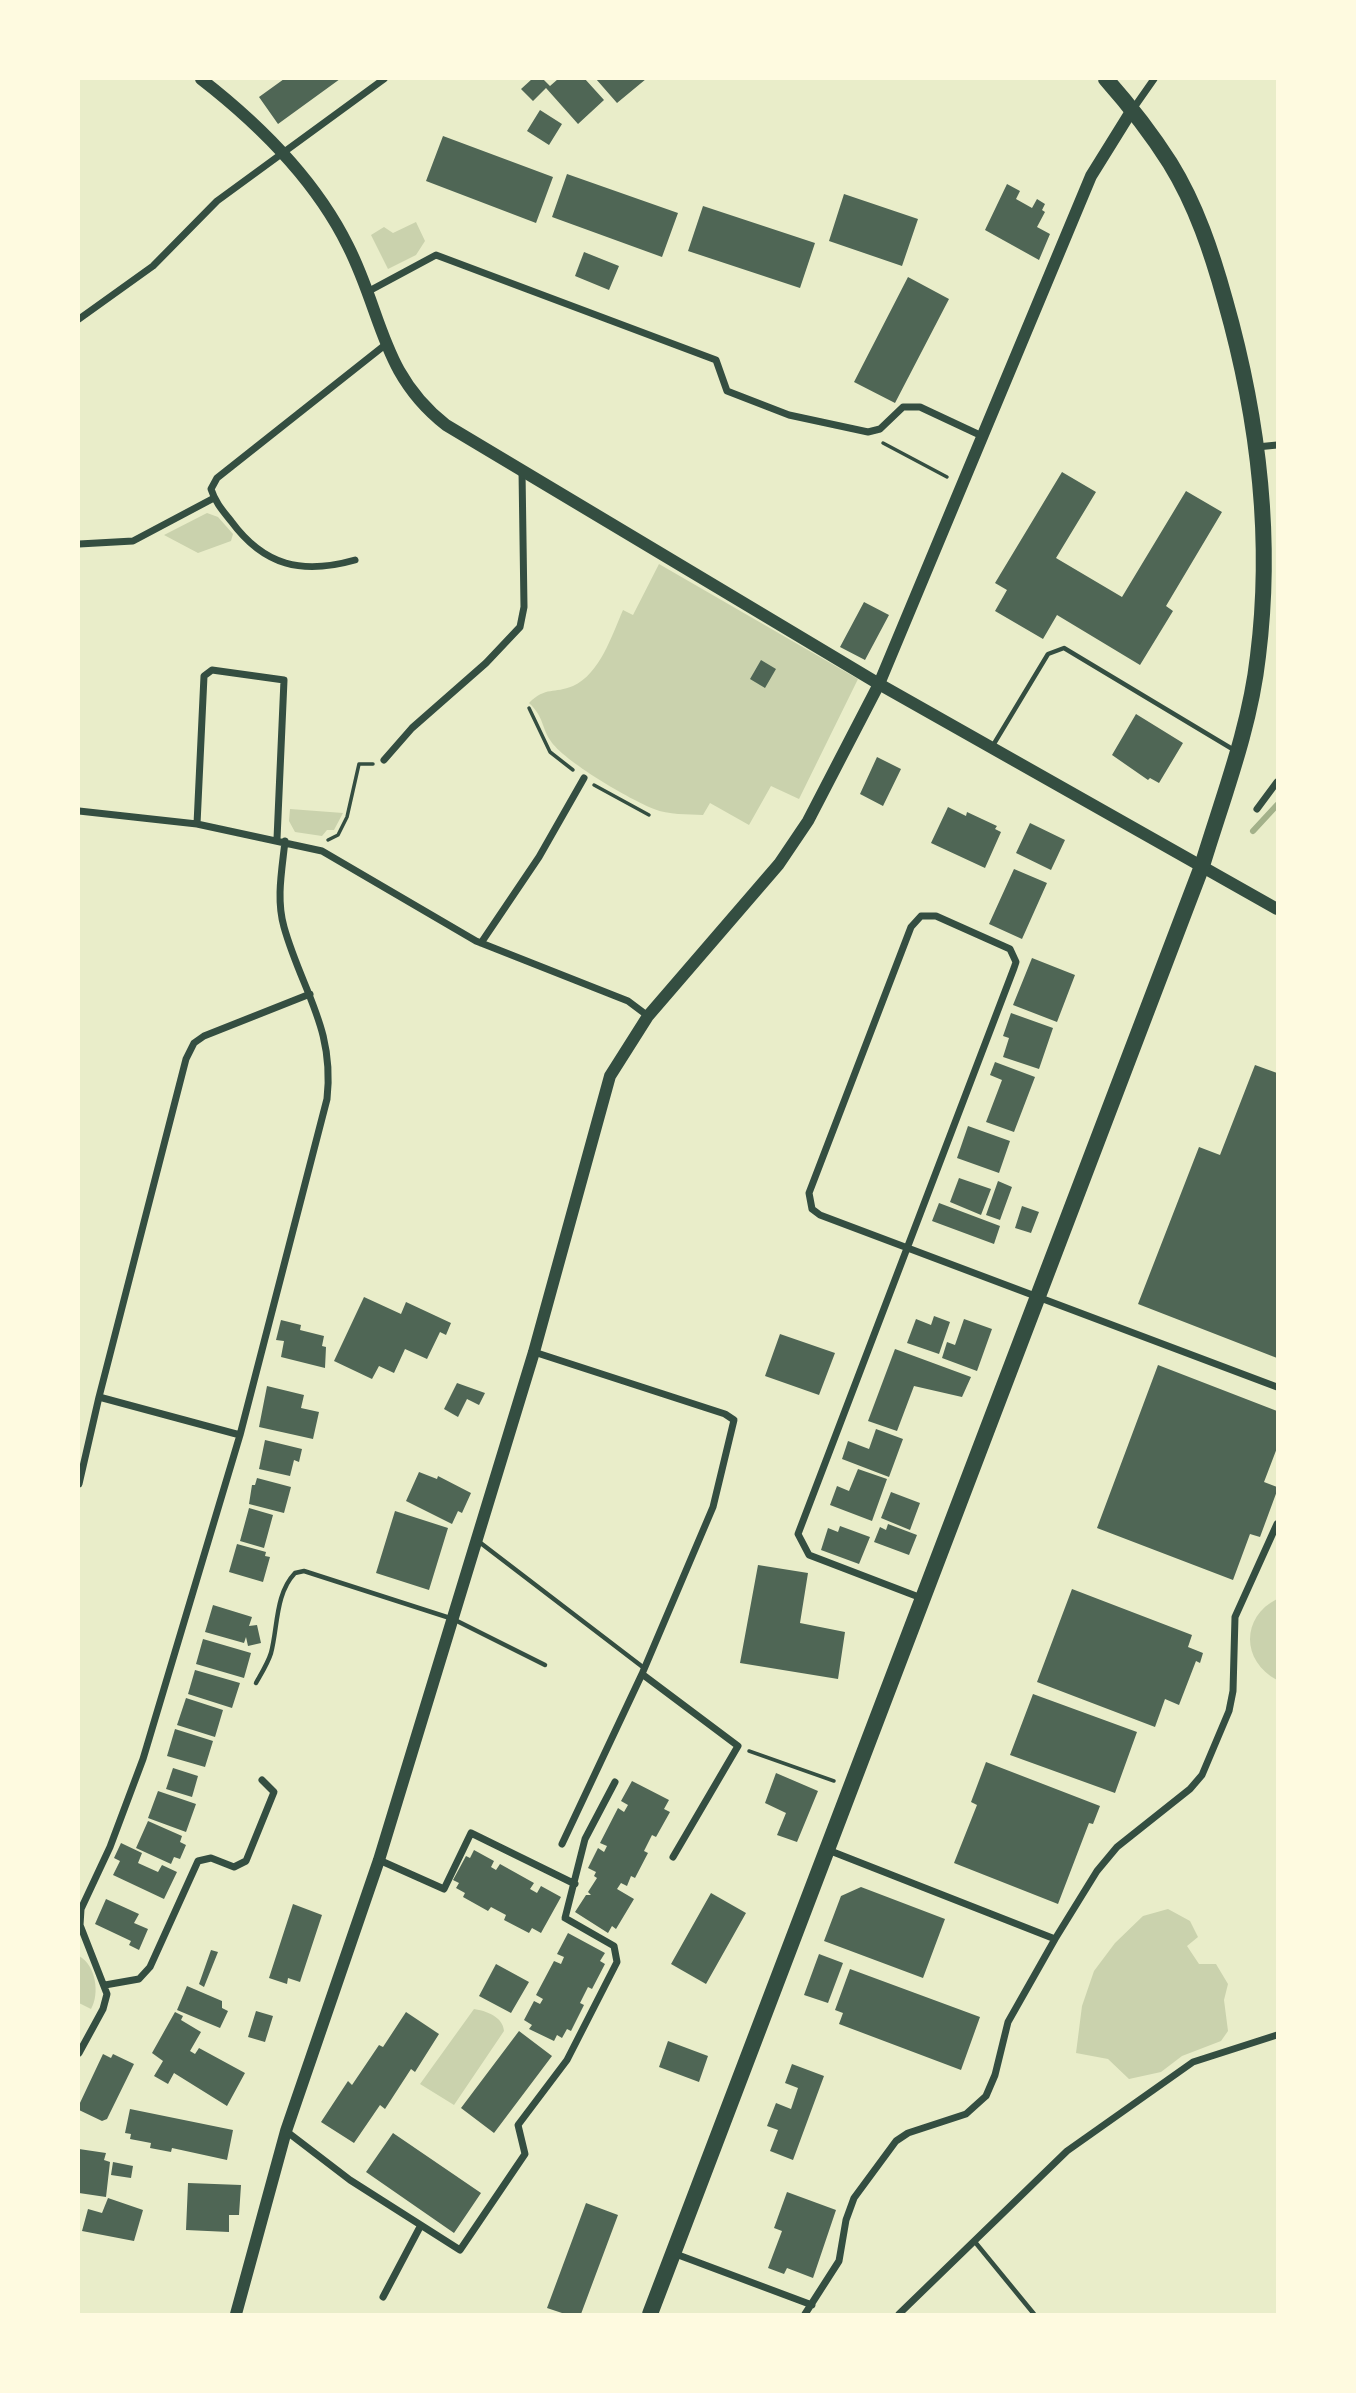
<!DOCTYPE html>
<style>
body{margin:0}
#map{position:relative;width:1356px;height:2393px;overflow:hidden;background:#e9edc9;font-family:"Archivo Narrow",sans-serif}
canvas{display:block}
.frame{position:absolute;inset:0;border:80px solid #fefae0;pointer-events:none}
</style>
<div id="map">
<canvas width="1356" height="2393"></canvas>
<div class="frame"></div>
</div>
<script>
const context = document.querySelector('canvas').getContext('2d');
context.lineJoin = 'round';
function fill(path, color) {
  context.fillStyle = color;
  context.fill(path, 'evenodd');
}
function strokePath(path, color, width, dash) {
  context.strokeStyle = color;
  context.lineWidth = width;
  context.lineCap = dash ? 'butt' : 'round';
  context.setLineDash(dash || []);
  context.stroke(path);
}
fill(new Path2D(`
 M416,222L425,241L416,255L388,269L371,235L384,227L393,233Z
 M207,513L218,517L233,534L231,541L198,553L164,535Z
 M659,564L858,679L799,799L771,786L749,825L710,803L703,815C688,814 668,815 654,809C631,800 563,761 550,740C541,726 544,717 529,703C546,686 554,694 573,686C600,674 612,635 623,610L633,615Z
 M290,809L343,813L334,830H327L322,836L295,832L289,821Z
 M1277,1599V1680C1241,1661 1241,1617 1277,1599Z
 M1168,1909L1190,1921L1198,1937L1187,1946L1199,1964H1216L1228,1984L1224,2000L1228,2031L1221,2041L1182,2056L1161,2072L1129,2079L1108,2059L1076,2053L1082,2006L1094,1971L1115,1943L1143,1916Z
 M79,1956C96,1965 100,1994 91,2009L79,2003Z
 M474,2009C487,2011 503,2017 504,2031L454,2105L420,2084Z`), '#cad2ad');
strokePath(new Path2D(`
 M1253,831L1277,805`), '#a3b18a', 6);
fill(new Path2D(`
 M284,79H340L278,124L259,97Z
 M532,79H543L550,86L558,79H585L604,100L578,124L546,88L533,101L521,89Z
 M596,79H646L617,103Z
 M540,110L562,124L549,145L527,131Z
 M443,136L553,177L536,223L426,181Z
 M567,174L678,213L662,257L552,217Z
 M1007,184L1020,191L1016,199L1032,208L1037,199L1045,204L1042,210L1045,212L1037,227L1050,234L1039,260L985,230Z
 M844,194L918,219L902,266L829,241Z
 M703,206L815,243L800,288L688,251Z
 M584,252L619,266L609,290L575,276Z
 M908,277L949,299L895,403L854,382Z
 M1062,472L1096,492L1056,558L1122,597L1186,491L1222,512L1166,606L1173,611L1140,665L1057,615L1043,639L995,611L1007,590L995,583Z
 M864,602L889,615L865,660L840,647Z
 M761,660L776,669L765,688L750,679Z
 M1136,714L1183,743L1159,783L1150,778L1148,780L1112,755Z
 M877,757L901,769L883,806L860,794Z
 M948,807L966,816L967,812L997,826L995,829L1001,832L985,868L931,843Z
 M1030,823L1065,840L1051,870L1016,853Z
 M1014,869L1047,883L1022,939L989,924Z
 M1032,958L1075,975L1057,1022L1013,1005Z
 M1011,1013L1053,1028L1039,1069L1003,1057L1009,1038L1003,1036Z
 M995,1062L1035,1077L1014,1132L986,1122L1002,1080L990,1075Z
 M1255,1065L1277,1073V1358L1138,1304L1199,1147L1220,1155Z
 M968,1126L1010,1141L999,1173L957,1158Z
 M959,1178L991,1189L981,1215L950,1202Z
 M998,1181L1012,1187L1000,1220L986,1215Z
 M939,1203L1000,1226L994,1244L932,1221Z
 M1022,1206L1039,1212L1031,1233L1015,1228Z
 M364,1297L401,1314L406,1302L451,1323L446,1335L440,1332L427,1359L405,1349L394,1373L379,1366L372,1379L334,1361Z
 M934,1316L950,1322L939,1354L907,1343L916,1319L931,1325Z
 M964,1319L992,1329L977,1371L942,1358L947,1342L955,1345Z
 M281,1320L301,1325L300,1330L324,1336L322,1346L326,1347L325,1368L281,1357L284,1341L276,1340Z
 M780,1334L835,1353L819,1395L765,1376Z
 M895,1349L971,1377L962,1397L914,1386L897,1431L868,1421Z
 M1158,1365L1277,1411V1448L1264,1482L1277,1487V1491L1260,1537L1250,1534L1233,1580L1097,1528Z
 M457,1383L485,1393L479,1405L467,1399L458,1417L444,1409Z
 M267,1386L304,1395L301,1408L319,1412L313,1439L259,1427Z
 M876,1429L903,1439L889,1477L842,1459L848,1441L869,1449Z
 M265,1440L302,1449L299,1462L294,1460L290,1476L259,1469Z
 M858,1469L887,1479L872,1521L830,1505L837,1486L849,1491Z
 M419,1472L437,1479L438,1476L471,1493L462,1513L458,1511L452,1524L406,1501Z
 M257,1478L291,1487L284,1513L249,1504L252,1485H255Z
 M891,1492L920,1503L910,1530L881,1518Z
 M249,1508L273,1515L264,1548L240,1541Z
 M395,1511L448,1528L429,1590L376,1573Z
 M888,1524L917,1535L909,1555L874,1542L880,1527L886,1530Z
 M840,1526L870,1537L859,1564L821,1550L828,1528L838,1532Z
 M237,1544L266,1552L265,1556L270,1557L263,1582L229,1572Z
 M758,1565L808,1573L800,1623L845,1632L838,1679L740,1663Z
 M1072,1589L1192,1635L1188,1647L1203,1653L1200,1663L1196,1661L1179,1705L1165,1699L1155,1727L1037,1682Z
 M213,1605L252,1617L249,1626L257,1625L261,1643L248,1646L246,1637L244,1643L205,1632Z
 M203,1639L251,1653L244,1678L196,1664Z
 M195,1670L240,1683L232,1708L188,1694Z
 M1033,1694L1137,1732L1115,1793L1010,1755Z
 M186,1698L223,1710L215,1737L177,1725Z
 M175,1729L213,1741L205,1767L167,1756Z
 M986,1762L1100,1806L1093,1824L1089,1823L1058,1904L954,1863L977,1805L971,1802Z
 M173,1768L198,1776L192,1797L166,1789Z
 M776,1773L818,1791L797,1842L777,1835L786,1813L765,1803Z
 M632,1781L669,1800L664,1809L670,1812L656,1837L652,1835L644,1851L648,1853L635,1878L631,1876L627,1886L621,1883L617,1889L634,1899L616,1929L612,1926L608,1933L575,1912L586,1895H591L588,1892L597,1878L594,1876L596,1872L588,1868L598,1848L604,1852L607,1846L600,1843L618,1808L624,1812L628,1805L621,1801Z
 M158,1791L196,1804L186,1832L148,1818Z
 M148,1821L182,1836L180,1842L186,1845L180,1859L174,1857L171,1864L136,1848Z
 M121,1843L142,1853L138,1863L158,1872L162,1865L177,1872L164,1899L113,1875L120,1861L114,1858Z
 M474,1850L494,1861L491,1867L496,1870L500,1864L534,1883L530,1889L537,1893L541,1886L561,1897L541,1933L532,1928L529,1933L504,1920L506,1915L491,1907L488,1911L463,1897L465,1893L456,1888L459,1883L453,1880L466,1856L470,1858Z
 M861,1887L945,1919L923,1978L824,1941L841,1896Z
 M711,1893L746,1913L706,1984L671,1964Z
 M106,1899L139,1914L134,1923L148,1929L139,1950L129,1945L131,1941L95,1924Z
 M293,1904L322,1915L300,1982L288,1978L287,1984L269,1978Z
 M568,1933L605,1953L600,1961L605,1964L592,1989L588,1987L580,2003L584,2005L571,2031L567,2029L562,2038L557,2035L554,2041L529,2029L532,2025L524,2020L534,2001L540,2004L543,1999L536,1995L554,1961L561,1964L564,1957L557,1954Z
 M211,1950L218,1952L204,1987L199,1984Z
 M819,1954L843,1963L828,2003L804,1995Z
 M496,1964L529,1982L511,2013L479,1996Z
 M850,1969L980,2017L961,2070L839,2024L843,2013L835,2010Z
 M187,1986L222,2001V2008L228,2011L220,2028L177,2010Z
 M256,2011L273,2016L265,2042L248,2037Z
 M175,2012L183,2016L181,2020L201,2032L190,2051L195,2054L199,2048L245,2073L227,2106L174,2073L168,2084L154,2076L163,2061L152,2053Z
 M406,2012L439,2034L415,2072L411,2069L385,2109L380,2105L354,2143L321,2122L348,2081L352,2085L379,2045L383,2047Z
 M519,2031L552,2056L494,2133L461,2108Z
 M668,2041L708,2056L699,2082L659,2067Z
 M103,2054L111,2058L113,2054L134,2064L107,2119L102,2121L79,2110V2105Z
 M792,2064L824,2076L793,2160L770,2151L778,2130L767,2126L776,2103L791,2109L798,2088L785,2083Z
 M130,2109L233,2130L227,2160L172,2148L171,2152L150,2148L151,2143L130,2139L131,2134L125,2133Z
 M393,2133L481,2193L454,2233L366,2172Z
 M79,2149L106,2153L104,2160L110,2162L106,2197L79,2193Z
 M113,2162L133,2166L131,2178L111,2175Z
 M188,2183L241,2185L239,2215H229V2232L186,2230Z
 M787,2192L836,2210L813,2278L787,2268L784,2274L768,2268L782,2231L774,2228Z
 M108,2198L143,2210L134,2241L82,2231L88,2209L102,2213Z
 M586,2203L618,2215L581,2314H565L547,2308Z`), '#4f6655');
strokePath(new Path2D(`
 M883,443L947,477
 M529,708L550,752L573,770
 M594,785L649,815
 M328,840L338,835L347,817L359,764H373
 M749,1751L834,1781`), '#344e41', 3.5);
strokePath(new Path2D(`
 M992,747L1048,654L1064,648L1234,750
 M478,1541L644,1668
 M256,1683C261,1674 268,1663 271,1653C278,1627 275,1594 295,1573L304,1571L453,1619L545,1665
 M975,2242L1034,2314`), '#344e41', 4.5);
strokePath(new Path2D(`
 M1133,109L1154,79
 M369,291L436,255L716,360L727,391L789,415L868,432L880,429L903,407H920L982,436
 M79,319L153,266L217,201L384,79
 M1257,447L1277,445
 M79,544L133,541L214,498
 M355,560C302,575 264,566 231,521C223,511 215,502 211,489L217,478L385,345
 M384,760L412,728L486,663L520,627L524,607L522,471
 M1257,809L1277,782
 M79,811L197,824L322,851L476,941L628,1001L648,1016
 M197,824L204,676L212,670L284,680L277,839
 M481,943L539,857L584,778
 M534,1352L725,1414L734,1420L713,1507L642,1674
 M240,1435L99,1397L186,1059L194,1043L204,1036L310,994
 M79,1484L99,1397
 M924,1599L809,1555L798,1534L1014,968L1016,962L1010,949L936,916H921L911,927L809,1193L812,1209L820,1215L1277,1387
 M562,1844L642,1674L738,1746L673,1857
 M828,1850L1055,1939L1097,1871L1117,1847L1190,1789L1202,1775L1229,1711L1233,1691L1235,1617L1277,1524
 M379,1860L444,1889L471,1833L575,1884
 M105,1985L139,1979L150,1967L198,1861L211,1858L234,1867L246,1861L274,1792L262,1780
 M79,2053L103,2009L107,1994L80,1925L81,1909L110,1847L143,1759L240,1435L327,1099C335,1028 302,991 284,927C276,899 282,870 285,841
 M286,2131L350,2180L460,2250L525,2154L518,2125L567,2060L617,1962L614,1946L565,1918L585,1839L615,1782
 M673,2253L812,2305
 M383,2297L421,2225
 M805,2314L839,2261L846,2220L854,2198L896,2141L908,2133L966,2114L986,2096L995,2075L1008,2022L1055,1939
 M899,2314L1067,2151L1193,2062L1277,2035`), '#344e41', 7);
strokePath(new Path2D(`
 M236,2314L286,2131L379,1860L534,1352L610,1076L648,1016L779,864L808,821L879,684L1091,176L1132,110`), '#344e41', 12);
strokePath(new Path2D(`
 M201,79C259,124 315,179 348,246C383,315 381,374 446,425L879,684L1277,909`), '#344e41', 12);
strokePath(new Path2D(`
 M650,2314L1202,866C1223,797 1250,728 1258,656C1273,536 1258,416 1225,300C1212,253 1196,205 1170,163C1151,133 1129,105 1106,79`), '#344e41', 16);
</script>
